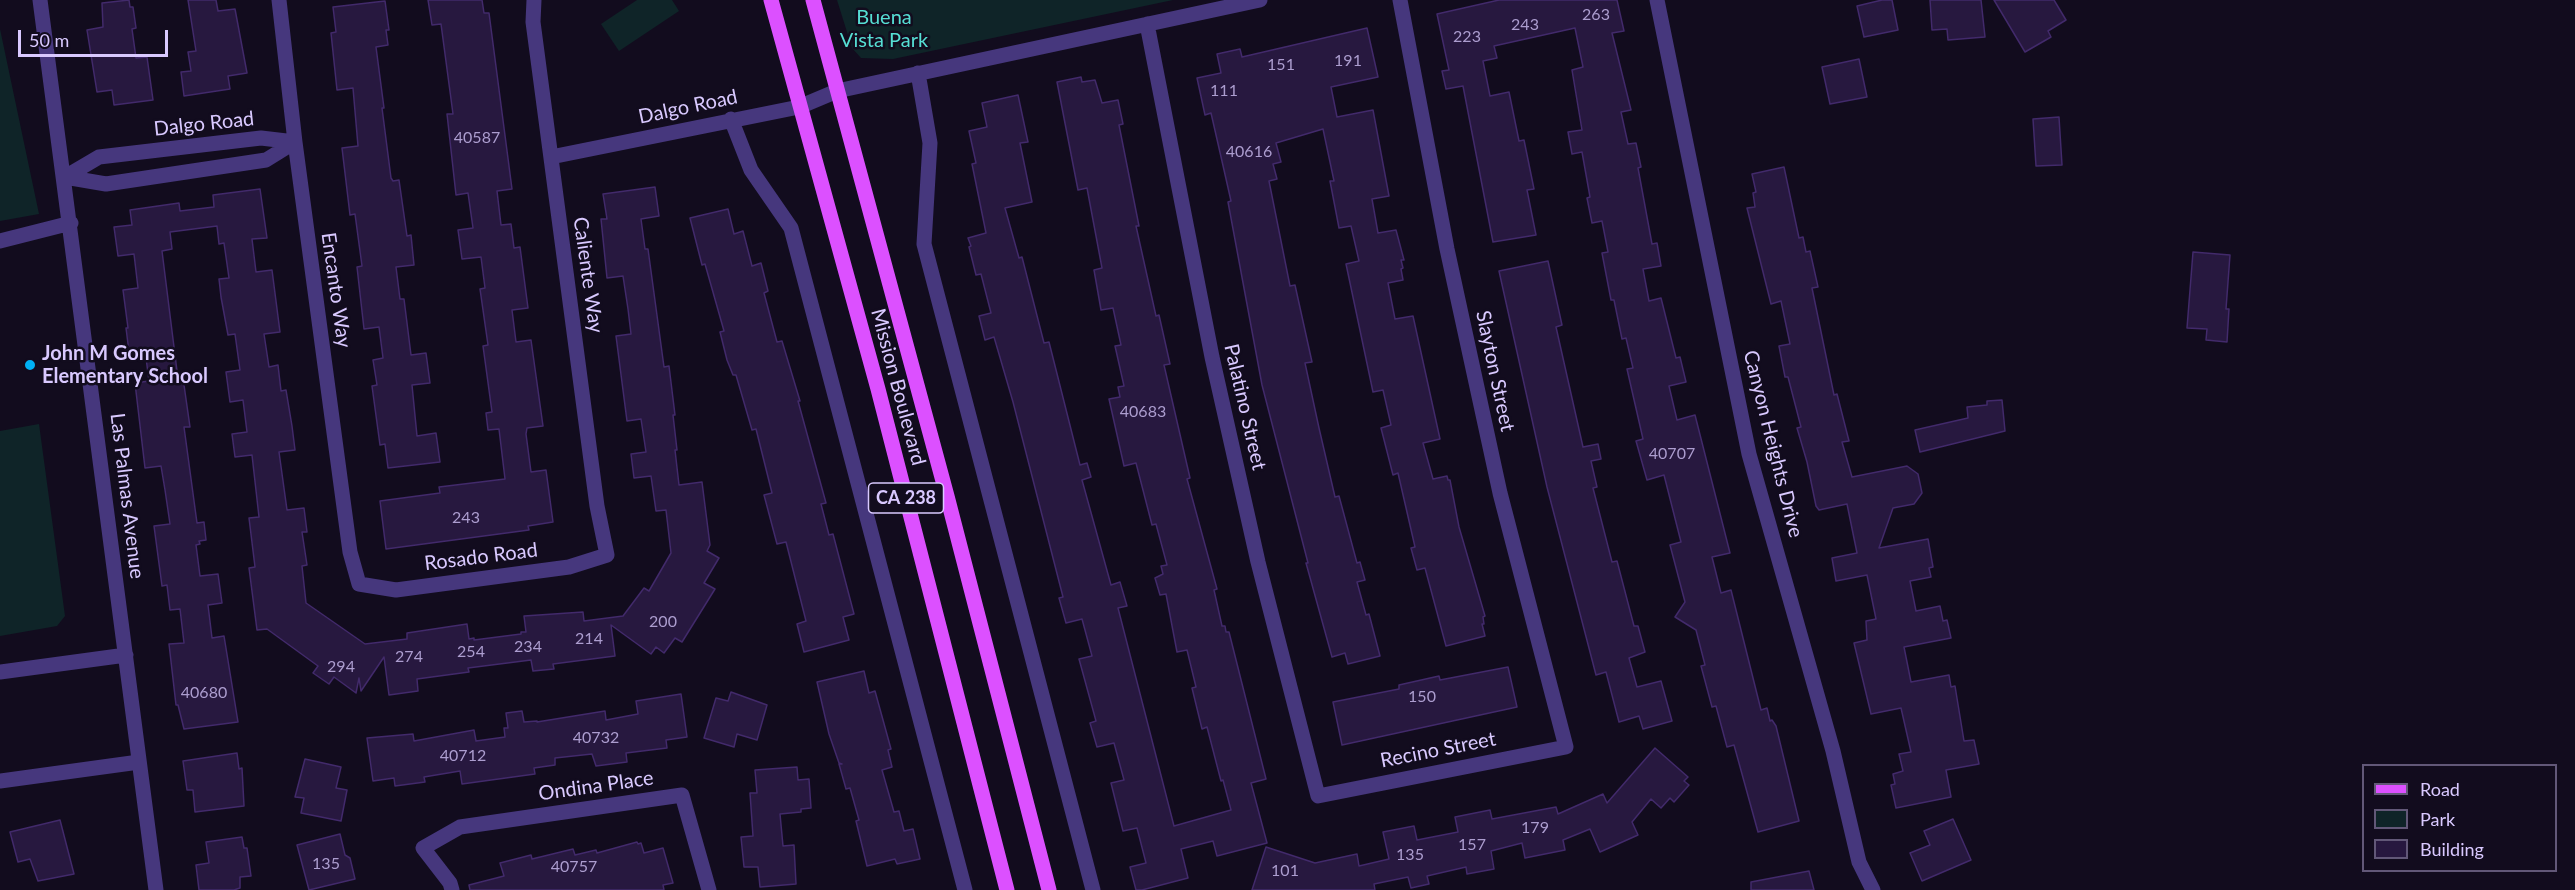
<!DOCTYPE html>
<style>
body{margin:0}
#map{position:relative;width:2575px;height:890px;overflow:hidden;background:#120c1e;font-family:Lato,sans-serif}
canvas{display:block}
.legend{position:absolute;left:2362px;top:764px;width:195px;height:108px;box-sizing:border-box;background:#120c1e;border:2px solid #625878;margin:0;padding:8px 10px;list-style:none;font-size:18px;color:#d9c9ff}
.legend li{display:flex;align-items:center;gap:12px;height:30px}
.legend b{width:30px;border:2px solid #625878}
.scale{position:absolute;left:18px;top:30px;width:150px;height:27px;box-sizing:border-box;border:3px solid #d9c9ff;border-top:0;padding-left:8px;font-size:18px;line-height:21px;white-space:nowrap;color:#d9c9ff;-webkit-text-stroke:4px #120c1e;paint-order:stroke}
</style>
<div id="map">
<canvas width="2575" height="890"></canvas>
<ul class="legend">
<li><b style="height:8px;background:#dc50ff"></b>Road</li>
<li><b style="height:16px;background:#0f2428"></b>Park</li>
<li><b style="height:16px;background:#27183f"></b>Building</li>
</ul>
<div class="scale">50 m</div>
</div>
<script>
const context = document.querySelector('canvas').getContext('2d');
context.lineJoin = 'round';
function fill(path, color) {
  context.fillStyle = color;
  context.fill(path, 'evenodd');
}
function strokePath(path, color, width, dash) {
  context.strokeStyle = color;
  context.lineWidth = width;
  context.lineCap = dash ? 'butt' : 'round';
  context.setLineDash(dash || []);
  context.stroke(path);
}
function write(font, color, halo, rows, align = 'center') {
  context.font = font + ' Lato,sans-serif';
  context.lineWidth = 5;
  context.setLineDash([]);
  context.textBaseline = 'middle';
  context.strokeStyle = halo;
  context.fillStyle = color;
  for (const [text, x, y, turn = 0] of rows) {
    context.save();
    context.translate(x, y);
    context.rotate((+turn || 0) * Math.PI / 180);
    context.textAlign = isNaN(turn) ? turn : align;
    if (halo) context.strokeText(text, 0, 0);
    context.fillText(text, 0, 0);
    context.restore();
  }
}
fill(new Path2D(`
 M637,0H672L679,11L619,51L601,24Z
 M837,0H1173L893,59L861,58L852,48Z
 M0,29L39,214L0,221Z
 M39,424L65,616L57,626L0,636V431Z`), '#0f2428');
const building = new Path2D(`
 M129,0L130,7H133L136,28L132,29L136,58L147,57L153,100L114,105L112,90L97,92L87,30L103,27L102,3Z
 M188,0H216L218,11L235,9L247,73L228,76L230,89L184,96L181,72L191,71L188,52L196,51Z
 M428,0H482L484,13H489L512,189L497,191L501,225L511,224L514,248L520,247L528,308L512,310L516,342L531,340L543,426L527,428L526,434L531,472L546,470L553,522L528,526L529,530L386,549L380,501L440,493L439,487L505,479L499,429L488,430L486,413L492,412L483,346L488,345L480,289L485,288L481,257L462,259L458,230L473,228L468,193L456,195L447,114H453L441,24L432,25Z
 M1499,0H1617L1624,31L1612,33L1631,110L1621,112L1628,144L1636,143L1641,167L1638,168L1652,244L1657,243L1661,266L1643,269L1649,301L1661,298L1676,358L1680,357L1686,382L1669,386L1677,420L1695,415L1730,553L1712,557L1721,593L1731,590L1761,710L1767,708L1770,721L1772,720L1776,726L1799,821L1758,832L1734,745L1727,747L1716,706L1712,707L1701,666L1705,665L1696,630L1675,617L1685,602L1670,545L1681,542L1664,475L1647,480L1636,441L1643,439L1627,369L1633,368L1626,338L1622,339L1614,300H1611L1602,253L1608,252L1602,221L1592,223L1587,198L1590,197L1582,152L1572,154L1568,132L1582,130L1572,70L1583,67L1575,28L1494,46L1497,58L1483,61L1490,96L1509,92L1519,141L1524,140L1534,189L1527,190L1536,235L1493,242L1463,86L1446,89L1442,71L1449,70L1437,14Z
 M1882,0H1892L1898,30L1864,37L1857,6Z
 M1930,0H1981L1985,37L1948,40L1947,29L1932,30Z
 M1994,0H2054L2066,20L2048,31L2051,37L2025,52Z
 M385,1L389,30H386L388,45L376,47L384,108H382L391,178L393,181L399,180L407,236L411,235L414,265L396,267L400,299H404L411,355L426,353L430,383L412,385L417,436L436,433L440,462L388,468L385,444L380,445L372,386L377,385L373,360L383,358L379,327L364,329L357,267L362,266L355,214L350,215L342,148L358,146L353,88L337,90L331,33L336,32L333,7Z
 M1367,28L1378,77L1331,87L1337,117L1373,110L1389,196L1372,199L1378,233L1396,230L1404,260H1401L1403,268L1401,269L1403,280L1388,283L1395,319L1413,316L1440,439L1423,443L1433,479L1447,476L1448,480H1450L1459,527L1485,616L1483,617L1484,624H1482L1485,636L1446,646L1425,568L1417,570L1411,548L1415,547L1398,473L1393,475L1381,428L1391,425L1383,390L1373,392L1346,264L1359,261L1351,226L1339,228L1330,181H1334L1323,129L1276,143L1281,162L1273,164L1277,179L1269,181L1290,286L1295,285L1312,362L1305,363L1319,428L1335,497L1339,496L1357,563L1360,562L1365,580L1357,582L1366,615L1369,614L1380,656L1348,664L1345,653L1332,657L1306,563H1308L1262,385L1228,202L1231,201L1224,170L1211,113L1205,115L1197,78L1221,73L1217,54L1240,49L1242,57Z
 M1859,59L1867,97L1830,104L1822,67Z
 M1081,77L1082,82L1095,80L1102,103L1118,100L1123,124L1119,125L1139,226H1136L1156,316L1159,315L1170,364L1164,365L1190,478L1187,479L1217,589L1214,590L1222,626H1225L1226,632H1229L1266,779L1251,783L1267,843L1217,856L1213,841L1181,849L1188,878L1142,890H1136L1130,867L1146,863L1137,828L1123,831L1111,783L1124,780L1114,743L1097,747L1090,723L1096,721L1079,659L1092,656L1082,619L1066,623L1059,598L1063,597L1013,402L994,337L985,340L979,316L991,313L981,274L976,275L969,247L971,246L968,238L986,233L972,164L976,163L969,131L987,127L982,103L1018,95L1028,142L1020,143L1032,202L1005,208L1019,258L1022,257L1044,343L1049,342L1080,465L1087,463L1091,477L1082,480L1111,585L1120,582L1127,606L1118,608L1174,826L1231,810L1223,780L1221,781L1207,727L1202,729L1192,688L1196,687L1187,650L1177,652L1166,594L1160,595L1155,578L1163,574L1161,566L1167,565L1156,524L1152,525L1136,463L1124,466L1109,399L1120,397L1118,387L1124,386L1115,346L1121,345L1113,308L1101,310L1094,270L1102,268L1087,188L1078,190L1057,82Z
 M2059,117L2062,165L2036,166L2033,119Z
 M1784,167L1799,238L1803,237L1806,252L1810,251L1818,287L1812,288L1834,395L1837,394L1849,441L1842,442L1852,477L1907,466L1918,474L1922,493L1914,504L1893,508L1879,548L1928,539L1933,567L1929,568L1931,577L1910,581L1916,611L1940,606L1943,621L1947,620L1951,638L1904,647L1911,682L1949,675L1951,687L1955,686L1964,741L1974,740L1979,764L1946,770L1951,797L1896,808L1891,785L1895,784L1893,774L1903,771L1899,754L1911,752L1901,708L1871,714L1854,643L1867,640L1866,621L1876,619L1867,575L1836,581L1832,558L1857,553L1847,504L1819,510L1816,506L1807,462L1797,428L1801,427L1788,377H1785L1779,346L1790,344L1781,301L1771,304L1747,208L1755,207L1753,193L1756,192L1752,174Z
 M655,187L659,216L641,219L645,249H648L664,367L669,366L675,415H673L677,450H675L679,485L702,482L710,545L707,551L719,558L704,583L715,589L682,642L675,638L664,653L656,647L651,654L611,625L615,656L553,664L554,669L533,671L531,660L468,668L469,672L417,679L418,691L389,695L384,657L361,691L359,678L356,693L334,677L329,684L313,673L318,666L267,629L257,630L249,568L255,567L249,518L259,517L252,455L235,457L232,434L247,432L243,400L230,402L226,372L240,370L235,334L228,335L221,297L219,279L229,278L224,243L219,244L217,226L170,232L172,249L162,251L178,379L183,378L190,427H184L197,523L204,522L206,540L199,541L200,544L196,545L200,576L218,574L222,603L208,605L212,638L224,636L238,722L184,729L178,705H176L169,644L184,643L180,609L170,610L167,585L162,586L154,526L170,524L165,490L161,466L145,468L135,383L149,381L145,350L129,352L126,328H128L123,290L138,288L134,254L118,256L114,227L132,225L130,210L179,203L180,211L214,207L213,195L260,189L267,238L252,239L256,272L272,270L280,332L264,334L269,367L278,365L281,391L286,390L292,426L295,450L279,452L287,510L304,508L307,532H302L307,565L302,566L306,603L365,644L407,639V633L467,624L469,639L474,638V640L521,634V632H526L524,616L583,612L584,621L623,616L644,588L649,591L671,553L666,510L656,511L651,476L634,478L631,454L646,452L641,419L627,421L616,336L631,334L628,309L623,276L607,278L601,219H607L603,194Z
 M728,209L734,234L743,231L752,266L761,263L768,291L764,293L777,342L782,341L800,401H798L826,503L821,504L829,535L833,534L854,614L843,617L849,640L804,652L797,624L806,621L786,542L777,544L764,495L772,493L756,429L752,430L736,375H733L727,360L720,332L724,331L705,264L702,265L690,218Z
 M2193,252L2230,255L2226,309H2229L2227,342L2206,340L2207,329L2187,328Z
 M1548,261L1562,325L1556,327L1583,447L1598,444L1601,459L1591,461L1597,487L1593,488L1612,562L1617,561L1634,626H1638L1645,652L1629,658L1637,687L1661,681L1672,721L1643,729L1639,716L1619,722L1606,672L1596,675L1547,487L1499,271Z
 M2002,400L2005,431L1920,452L1915,430L1968,418L1967,407L1987,405V401Z
 M1508,667L1517,707L1342,745L1333,702L1399,689V685L1439,676L1440,680Z
 M864,671L869,693L875,691L891,749L888,750L892,767L882,770L894,812L899,811L904,831L913,829L920,859L897,864L895,859L867,866L856,821L859,820L850,788L846,789L839,764H842L839,763L829,734L817,682Z
 M731,692L767,705L757,740L737,734L734,747L704,738L716,698L728,701Z
 M681,694L687,737L666,740L667,748L626,753L627,762L596,766L592,754L555,758V765L534,768L535,774L462,784L460,771L424,777L425,782L395,786L394,778L373,781L367,738L413,734L414,741L474,730L476,741L505,737L504,728H508L506,713L522,711L524,722L537,721V722L605,711L606,720L638,714L636,701Z
 M1655,748L1688,777L1684,781L1689,785L1674,802L1670,798L1661,808L1651,799L1632,822L1638,835L1600,852L1590,829L1563,840L1565,850L1525,858L1522,843L1491,851L1494,869L1467,874L1466,867L1427,876L1429,884L1411,888L1408,877L1374,884L1375,890H1252L1266,847L1315,863L1357,854L1359,866L1389,859L1383,832L1414,826L1417,840L1458,832L1455,817L1490,810L1492,819L1556,807L1558,814L1603,794L1607,803Z
 M237,753L239,769L242,768L244,806L195,812L193,790H187L183,761Z
 M305,759L341,767L336,788L347,790L341,821L301,813L304,798L295,797Z
 M797,767L798,780L809,779L811,808L801,809V812L780,814L783,846L794,845L796,884L760,887L758,867H744L741,837L753,836L750,793H757L755,770Z
 M1953,819L1971,860L1922,881L1910,853L1930,845L1924,831Z
 M60,820L74,874L38,881L30,859L18,862L10,832Z
 M340,834L345,855L350,858L355,879L309,890L297,845Z
 M242,837L244,848H247L251,876L240,877V888L234,890H199L196,865L209,863L206,842Z
 M637,842L638,844L641,843L644,853L663,848L673,883L663,885L664,890H470L469,885L504,876L500,863L531,855L532,859L573,849L575,855L596,850L597,853Z
 M1809,871L1814,890H1751V882Z`);
fill(building, '#27183f');
strokePath(building, '#422a6b', 1.5);
strokePath(new Path2D(`
 M40,0L156,890
 M279,0L295,142L350,552L359,584L396,590L569,567L607,555L597,506L533,22L534,0
 M1657,0L1749,454L1833,751L1859,862L1873,890
 M1147,24L1212,357L1258,562L1318,796L1566,747L1500,493L1447,249L1400,0
 M918,73L930,143L924,244L1093,890
 M731,119L751,170L791,228L965,890
 M551,157L799,107L837,91L1260,0
 M65,177L106,184L266,160L295,142
 M65,177L99,157L261,138L295,142
 M0,241L71,223
 M0,672L126,655
 M0,781L139,762
 M452,890L450,883L423,848L460,827L682,795L709,890`), '#46377d', 15);
strokePath(new Path2D(`
 M771,0L878,389L1007,890
 M813,0L947,496L1049,890`), '#dc50ff', 15);
for (const [x, y, r, color] of [
 [30,365,6,"#00b0f4"]
]) {
  const dot = new Path2D();
  dot.arc(x, y, r, 0, 2 * Math.PI);
  context.fillStyle = color;
  context.fill(dot);
  strokePath(dot, '#120c1e', 2);
}
write('16px', '#ac9dcf', null, [
 ["263",1596,15],
 ["243",1525,25],
 ["223",1467,37],
 ["191",1348,61],
 ["151",1281,65],
 ["111",1224,91],
 ["40587",477,138],
 ["40616",1249,152],
 ["40683",1143,412],
 ["40707",1672,454],
 ["243",466,518],
 ["200",663,622],
 ["214",589,639],
 ["234",528,647],
 ["254",471,652],
 ["274",409,657],
 ["294",341,667],
 ["40680",204,693],
 ["150",1422,697],
 ["40732",596,738],
 ["40712",463,756],
 ["179",1535,828],
 ["157",1472,845],
 ["135",1410,855],
 ["135",326,864],
 ["40757",574,867],
 ["101",1285,871]
]);
for (const [x, y, w] of [
 [906,498,75]
]) {
  const box = new Path2D();
  box.roundRect(x - w / 2, y - 15, w, 30, 4.5);
  context.fillStyle = '#120c1e';
  context.fill(box);
  strokePath(box, '#d9c9ff', 1.5);
}
write('bold 18px', '#d9c9ff', null, [
 ["CA 238",906,498]
]);
write('20px', '#56ded4', '#120c1e', [
 ["Buena",884,18],
 ["Vista Park",884,41]
]);
write('20px', '#d9c9ff', '#120c1e', [
 ["Dalgo Road",688,107,-12],
 ["Dalgo Road",204,124,-6],
 ["Caliente Way",588,275,82],
 ["Encanto Way",336,290,82],
 ["Slayton Street",1495,371,78],
 ["Mission Boulevard",898,387,75],
 ["Palatino Street",1245,407,77],
 ["Canyon Heights Drive",1773,444,76],
 ["Las Palmas Avenue",127,496,83],
 ["Rosado Road",481,557,-7],
 ["Recino Street",1438,750,-11],
 ["Ondina Place",596,786,-8]
]);
write('bold 20px', '#d9c9ff', '#120c1e', [
 ["John M Gomes",42,354],
 ["Elementary School",42,377]
], 'left');
</script>
